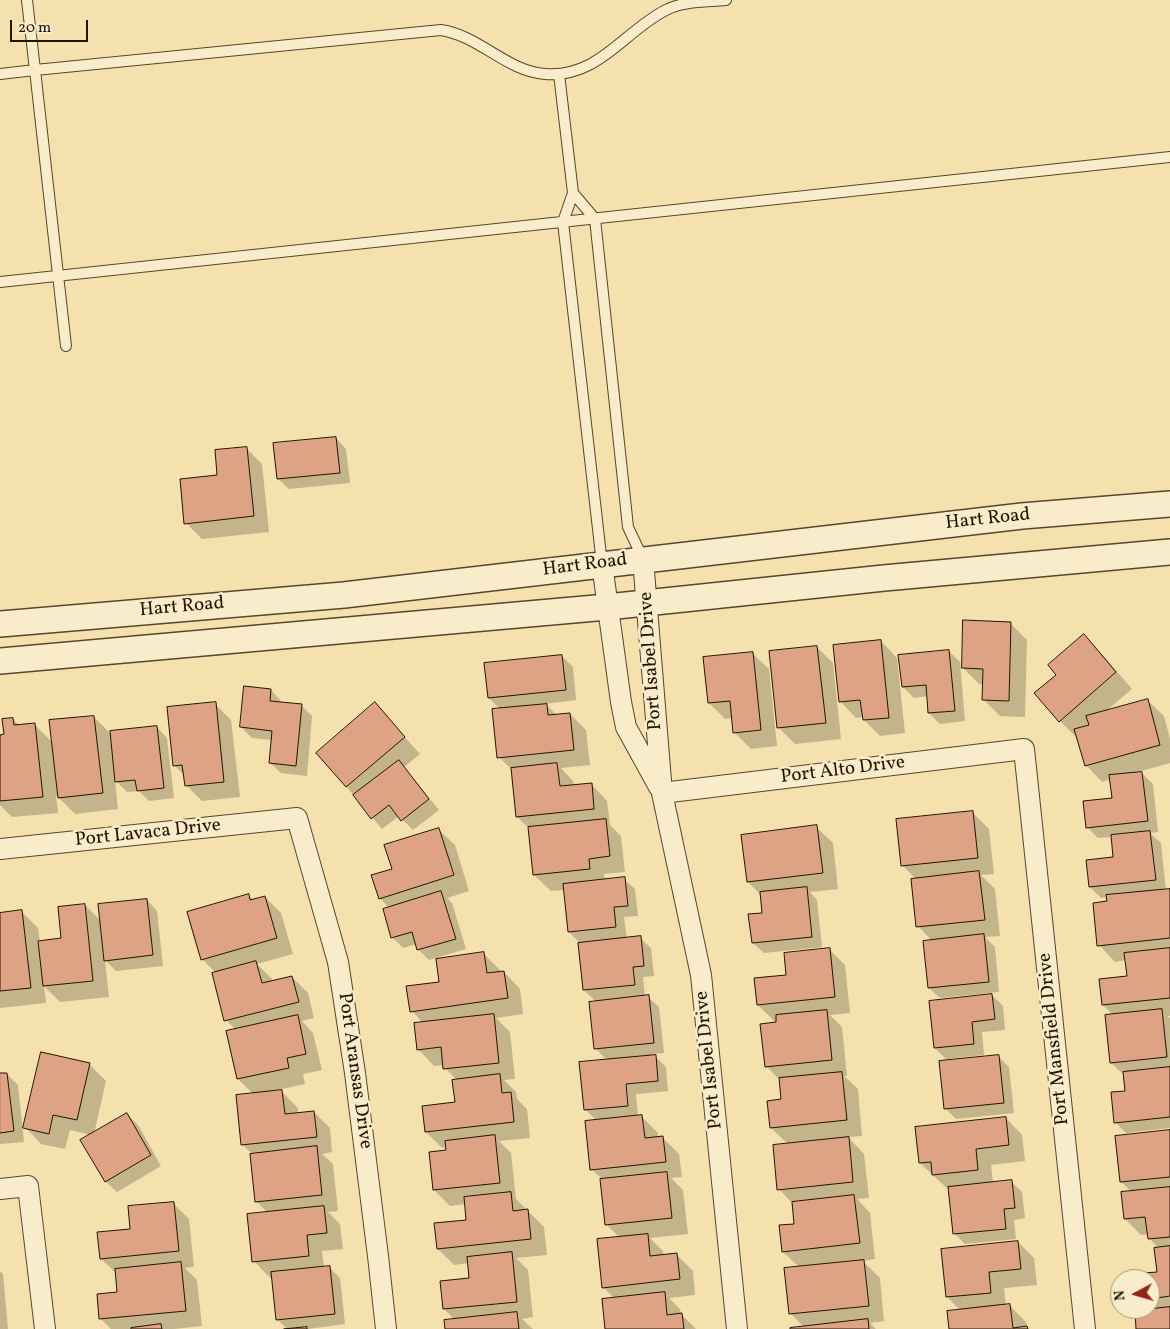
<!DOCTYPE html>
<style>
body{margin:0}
#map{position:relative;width:1170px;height:1329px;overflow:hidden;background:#f4e1ae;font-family:Vollkorn,serif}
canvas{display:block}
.north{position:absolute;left:1110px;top:1269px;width:50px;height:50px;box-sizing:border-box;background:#f8ecca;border:1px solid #a2967a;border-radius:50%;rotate:264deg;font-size:14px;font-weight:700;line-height:20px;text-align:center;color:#221403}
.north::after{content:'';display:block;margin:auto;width:18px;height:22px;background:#8f2418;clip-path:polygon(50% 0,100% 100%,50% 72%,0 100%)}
.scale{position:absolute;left:10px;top:20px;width:78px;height:22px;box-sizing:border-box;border:2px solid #221403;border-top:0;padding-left:6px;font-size:15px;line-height:18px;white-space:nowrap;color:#221403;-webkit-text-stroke:4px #f8ecca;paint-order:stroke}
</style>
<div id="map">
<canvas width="1170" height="1329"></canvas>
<div class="north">N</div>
<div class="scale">20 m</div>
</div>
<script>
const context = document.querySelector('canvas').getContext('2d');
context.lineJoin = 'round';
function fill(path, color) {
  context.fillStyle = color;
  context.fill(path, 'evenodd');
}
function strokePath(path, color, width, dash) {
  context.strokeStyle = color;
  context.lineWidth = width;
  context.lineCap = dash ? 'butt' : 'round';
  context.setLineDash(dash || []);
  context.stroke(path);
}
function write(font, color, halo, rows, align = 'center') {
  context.font = font + ' Vollkorn,serif';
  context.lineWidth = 5;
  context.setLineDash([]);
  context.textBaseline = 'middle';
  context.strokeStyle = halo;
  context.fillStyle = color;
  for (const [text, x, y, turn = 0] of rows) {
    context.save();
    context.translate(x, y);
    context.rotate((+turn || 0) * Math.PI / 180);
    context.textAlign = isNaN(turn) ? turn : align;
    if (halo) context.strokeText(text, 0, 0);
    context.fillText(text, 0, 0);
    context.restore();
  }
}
fill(new Path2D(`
 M336,438L346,449L350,483L289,489L278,479Z
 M246,448L262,464L269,532L202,539L186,523L219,476Z
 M1011,624L1027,640L1025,717L1000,716L984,700V684H979L963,668Z
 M1084,636L1100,652L1132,689L1105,712L1147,700L1164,716L1170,739V763L1134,773V774L1142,773L1153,784L1158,832L1150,833L1161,843L1166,890H1170V1016H1167L1170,1018V1128L1126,1133L1115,1122L1127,1092L1125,1073H1122L1111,1063L1113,1015L1103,1005L1128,978L1126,960L1115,962L1099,945L1108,902V897L1101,898L1090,887L1114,859L1112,837L1098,838L1087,827L1113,799L1111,779L1102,782L1086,765L1077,736L1076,737L1060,721L1057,675Z
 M881,641L897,658L905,733L880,736L864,720L863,717L856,718L840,701Z
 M817,647L833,663L841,739L795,744L779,728Z
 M949,651L960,662L965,721L940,724L929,713L928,696L914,698L903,687Z
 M752,653L769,669L777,746L751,749L734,732L733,718L725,719L709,703Z
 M562,656L573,667L576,700L545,704L557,715L570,714L586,730L590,765L561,768L573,781L574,786L591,784L607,801L610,825L621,836L625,872L604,874L605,881L624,879L635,889L638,916L624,917L627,939L640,938L651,948L654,976L643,977L645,997H648L659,1007L664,1053L653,1054L666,1067L668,1091L636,1094L638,1117H642L658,1133V1138H663L679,1154L682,1177L671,1178L683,1190L688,1234L650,1238L663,1251L664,1256L677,1255L693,1271L695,1295L669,1298L680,1309L681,1314L696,1329H606L614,1298L603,1287L620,1238L606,1224L603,1180L591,1169L597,1121L585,1109L607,1060L595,1048L596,1002L584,990L579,944H581L569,932L565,890L551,891L534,875L530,829L517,817L513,771L499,757L501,710L489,698Z
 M271,690L281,701V703L301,705L312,716L307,776L281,773L270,763L272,740L252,738L241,727Z
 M215,704L231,720L240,797L202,801L186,785L185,776L174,765Z
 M375,704L420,754L404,767L439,810L413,830L399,816L382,829L318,753Z
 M94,717L112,735L157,727L167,738L174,798L149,801L139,791L127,792L115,780L118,809L75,814L56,795L58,813L12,817L0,805V736H5L13,719L20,726L34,724L53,743Z
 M973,813L989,829L994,874L981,875L995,889L1000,936L985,937L995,947L999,992L940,998L929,988L932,941L918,926L916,879L902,865Z
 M816,827L833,843L838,889L810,892L817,900L822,947L764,953L753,943L763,914L761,895L748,882Z
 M438,829L455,845L469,891L447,898L452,903L466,949L429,960L418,949L417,944L403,948L392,937L389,908L380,898L393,870Z
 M249,896L253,900L265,897L281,913L293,954L257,964L272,979L273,982L292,977L308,993L314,1018L302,1021L313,1033L322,1070L303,1074L305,1084L273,1091L274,1092H282L298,1108V1114L314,1112L330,1128L332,1152L322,1154L333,1164L338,1211L328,1212L340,1224L343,1249L322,1251L324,1267H329L340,1278L345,1324L308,1329H287L277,1319L273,1277L270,1278L254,1261L268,1213L256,1201L253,1155L242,1144L254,1095L238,1079L236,1030L226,1020L216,973L202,959Z
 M147,900L157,911L163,966L116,971L105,960L109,997L60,1002L44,986L46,1003L0,1008V914L22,912L38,928L40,942L62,940L85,905L101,921Z
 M829,949L845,965L850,1013L830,1015L842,1027L847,1076H844L858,1089L862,1136L848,1137L864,1154L869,1198L857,1199L870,1213L875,1259L863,1261L880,1278L884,1321L870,1323L876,1329H791L804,1327L790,1313L800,1268L783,1252L796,1225L793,1204L779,1189L788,1144L771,1128L783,1101L781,1081L766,1066L776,1023L758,1005L787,976Z
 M484,954L500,970V973L504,972L520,989L523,1014L496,1018L510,1032L515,1079L504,1080L516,1092L517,1099L527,1109L530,1138L499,1141L511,1153L516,1199L544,1227L547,1255L516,1258L528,1270L533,1317L522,1319L533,1329H446L455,1320L444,1309L471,1279L469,1263L454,1265L438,1249L468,1221L466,1204L450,1206L434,1190L447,1151V1147L442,1148L426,1132L456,1103L457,1080L445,1068L444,1065L434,1066L418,1049L423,1023L412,1011L441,983Z
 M992,995L1003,1006L1005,1030L982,1032L984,1055L946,1059L935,1048Z
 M998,1056L1009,1067L1014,1113L956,1119L945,1108Z
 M90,1065L106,1081L94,1134L127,1114L138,1125L161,1166L117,1192L106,1182L91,1135L70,1130L65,1149L41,1144L25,1127Z
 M7,1074L18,1085L24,1142L0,1144V1075Z
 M1006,1118L1022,1135L1025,1161L991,1165L993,1183L1011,1181L1022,1192L1025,1218L1014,1220L1016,1239L965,1244L955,1234L950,1191L920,1163Z
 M1170,1131V1329H1138L1144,1311L1142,1309H1150V1279H1131L1158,1273L1159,1249L1149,1238V1234L1141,1235L1125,1219L1132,1192L1121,1182Z
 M173,1203L189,1219L194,1267L185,1268L197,1280L202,1326L174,1329H111L100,1318L119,1293L117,1274L101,1259L131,1230Z
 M1018,1242L1034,1258L1037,1285L1004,1288L1006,1306H1010L1026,1322L1028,1329H950L961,1311L947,1297Z
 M0,1271L3,1274L8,1329H0Z`), '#0003');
const building = new Path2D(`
 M336,437L340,473L277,479L273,443Z
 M247,447L254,516L184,524L180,479L217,475L215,450Z
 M963,620L1011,622L1009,701L982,700L983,669L962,668Z
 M1084,634L1116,672L1059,722L1034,693L1056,675L1048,665Z
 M881,640L889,718L863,720L860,700L839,702L833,645Z
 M817,646L826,723L777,728L769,651Z
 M949,650L955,711L928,713L926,685L902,687L898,655Z
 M753,652L761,730L733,733L730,701L708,703L703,657Z
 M562,655L566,690L488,698L484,663Z
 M244,686L271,689L270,701L302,704L296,766L269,763L272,731L240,727Z
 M1148,699L1160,745L1085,766L1074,729L1089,725L1086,716Z
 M216,702L224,782L185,786L182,765L173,766L167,707Z
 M375,702L405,737L346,787L316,753Z
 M547,704L548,715L570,713L574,750L497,758L492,709Z
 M94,716L103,793L58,798L49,720Z
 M13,718L14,725L35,723L43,797L0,801V735L4,734L2,719Z
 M157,726L164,788L137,791L135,780L115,782L110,731Z
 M399,760L429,799L401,821L389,805L371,819L353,795Z
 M557,763L560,786L592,783L594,809L516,817L511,768Z
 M1142,772L1148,821L1086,828L1083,801L1112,798L1109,775Z
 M973,811L978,858L901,866L896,819Z
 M606,819L610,856L589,859L590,869L533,875L528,827Z
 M817,825L823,873L747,882L741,835Z
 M439,828L454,875L379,899L371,875L392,869L384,845Z
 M1150,831L1156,880L1089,887L1086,860L1113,857L1111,835Z
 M979,871L985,920L916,927L911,879Z
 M625,877L628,906L614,907L616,927L568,932L563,884Z
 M807,887L812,937L752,943L748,914L762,913L760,892Z
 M1170,889V938L1097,946L1093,903L1107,901L1106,895Z
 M441,891L456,939L417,950L412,932L391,938L383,909Z
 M249,894L250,900L265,896L277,938L201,960L187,912Z
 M147,899L153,955L104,961L98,904Z
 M85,904L93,981L43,986L38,941L61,938L58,907Z
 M22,910L31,988L0,991V913Z
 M984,934L989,982L928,988L923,941Z
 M641,936L644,966L633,967L635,985L583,990L578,943Z
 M830,948L835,997L757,1005L754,978L786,975L784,953Z
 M1170,948V998L1102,1005L1099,979L1127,976L1124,953Z
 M484,952L487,973L504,971L508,998L410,1012L406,986L439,982L436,959Z
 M256,961L262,983L292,976L299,1002L224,1021L212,973Z
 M992,994L995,1019L972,1022L974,1044L934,1048L929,1001Z
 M649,995L654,1043L594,1049L589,1002Z
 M1162,1009L1167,1057L1110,1063L1105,1015Z
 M827,1010L832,1060L765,1067L760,1024L776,1022V1015Z
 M494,1014L499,1063L443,1069L441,1047L417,1050L414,1023Z
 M298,1015L306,1054L287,1058L289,1068L237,1079L226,1031Z
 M41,1052L90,1063L77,1120L53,1115L49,1134L23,1128Z
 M656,1055L658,1081L626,1084L628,1106L584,1110L579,1062Z
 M999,1055L1004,1103L944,1109L939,1061Z
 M1170,1067V1117L1114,1123L1111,1092L1125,1091L1123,1072Z
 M842,1072L847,1120L770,1128L767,1101L781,1099L779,1078Z
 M0,1073H7L14,1131L0,1133Z
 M500,1074L502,1093L511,1092L514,1122L425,1132L422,1106L455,1102L452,1080Z
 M282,1090L285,1114L314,1111L317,1137L241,1145L236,1095Z
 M127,1113L151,1155L105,1182L80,1140Z
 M642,1115L645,1138L663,1136L666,1162L590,1170L585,1121Z
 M1006,1117L1009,1145L976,1149L978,1170L932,1175L931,1162L919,1163L915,1127Z
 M1170,1130V1177L1120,1182L1115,1136Z
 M495,1135L500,1183L433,1190L429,1152L446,1150L445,1141Z
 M849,1137L853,1182L777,1190L773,1145Z
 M317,1146L322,1195L255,1202L250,1154Z
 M667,1172L672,1218L605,1225L600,1179Z
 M1012,1180L1015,1208L1004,1209L1006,1229L953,1234L948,1187Z
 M1170,1187V1237L1148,1239L1145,1217L1124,1219L1121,1192Z
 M511,1192L513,1211L528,1209L531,1239L437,1249L434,1223L466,1220L464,1197Z
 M854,1195L860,1243L782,1252L779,1225L794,1224L792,1202Z
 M174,1202L179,1251L100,1259L97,1232L130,1229L128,1206Z
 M324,1206L327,1233L307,1235L309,1256L252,1262L247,1214Z
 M648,1234L650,1256L677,1253L680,1279L602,1288L597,1239Z
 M1018,1241L1021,1269L989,1272L991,1293L946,1297L941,1249Z
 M1170,1246V1296L1150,1299V1279H1129V1274L1157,1272L1154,1248Z
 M512,1252L517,1302L443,1309L440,1281L469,1278L467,1257Z
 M864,1260L869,1306L789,1314L784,1268Z
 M181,1262L186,1311L99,1319L97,1294L117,1292L115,1269Z
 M330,1266L335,1314L276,1320L271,1272Z
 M665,1292L667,1315L682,1313L684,1329H605L602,1299Z
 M1010,1304L1013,1328L1027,1326L1028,1329H949L947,1311Z
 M1170,1307V1329H1136L1135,1311Z
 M517,1312L519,1329H445L444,1320Z
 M868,1319L869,1329H790V1328Z
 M161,1324L162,1329H131V1328Z
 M307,1327V1329H284Z`);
fill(building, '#dea385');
strokePath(building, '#221403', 1);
const service = new Path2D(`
 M27,0L35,70L441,30C480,36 506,71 545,74C599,78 624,31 666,10C683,1 708,2 726,0
 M0,74L35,70L66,346
 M559,74L573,193L563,222L602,564
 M573,193L595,219L628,527L643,559
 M0,282L1170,157`);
const minor = new Path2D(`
 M643,559L662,793L701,975L737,1329
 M602,564L621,702L626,727L659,787
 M662,793L1024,749L1085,1329
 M0,849L297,818L338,962L355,1073L378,1256L386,1329
 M0,1189L28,1186L45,1329`);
const tertiary = new Path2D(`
 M0,624L344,595L1022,516L1170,504
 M0,661L607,607L884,578L1170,552`);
strokePath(service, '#56472e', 12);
strokePath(minor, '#56472e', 22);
strokePath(tertiary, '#56472e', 28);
strokePath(service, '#f8ecca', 10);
strokePath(minor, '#f8ecca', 20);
strokePath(tertiary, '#f8ecca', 25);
write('19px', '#221403', '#f8ecca', [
 ["Hart Road",988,520,-6],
 ["Hart Road",585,566,-7],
 ["Hart Road",182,608,-5],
 ["Port Isabel Drive",652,661,-94],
 ["Port Alto Drive",843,771,-7],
 ["Port Lavaca Drive",148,834,-6],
 ["Port Mansfield Drive",1055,1039,-96],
 ["Port Isabel Drive",710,1060,-96],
 ["Port Aransas Drive",354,1071,82]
]);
</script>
